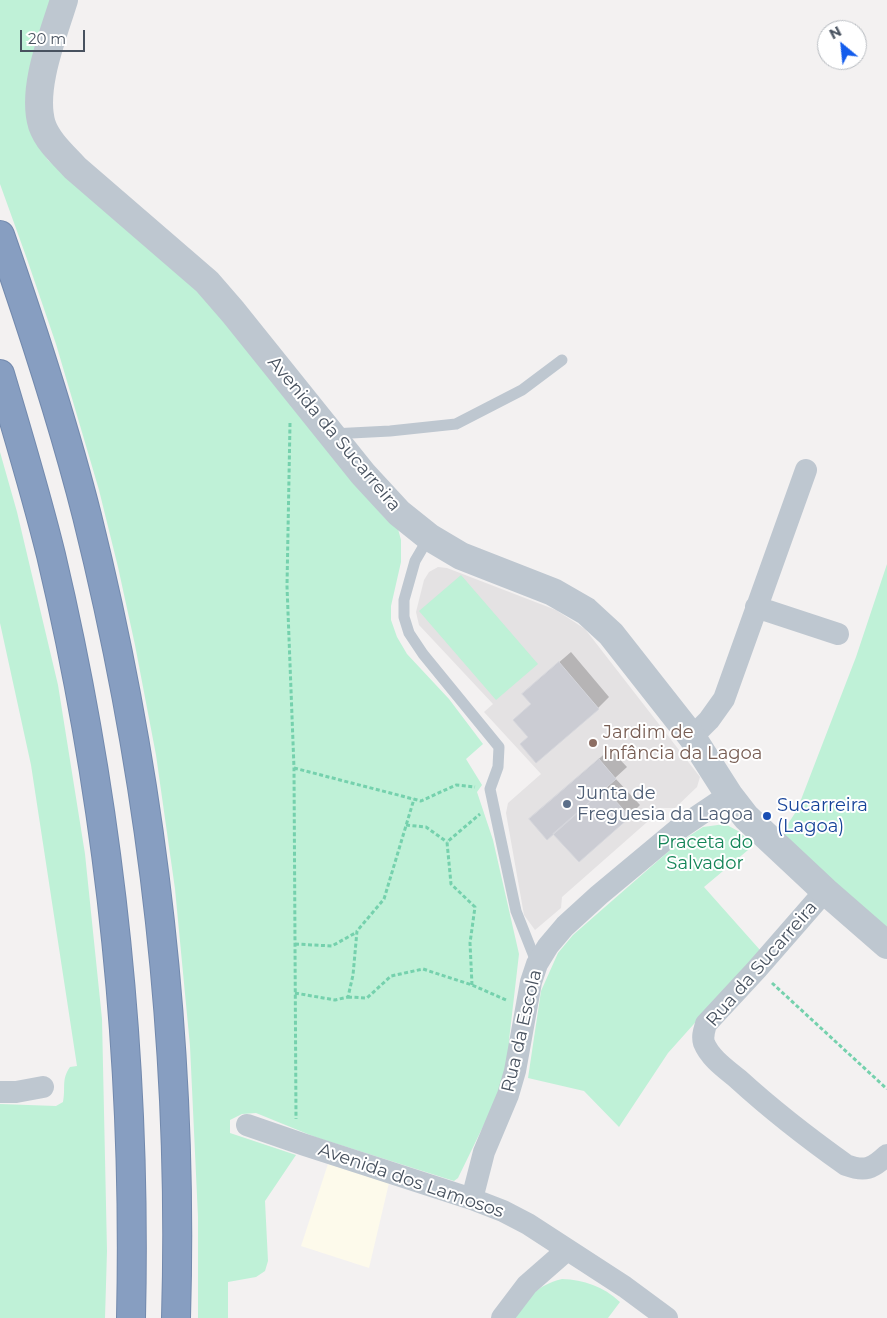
<!DOCTYPE html>
<meta charset="utf-8">
<style>
body{margin:0}
#map{position:relative;width:887px;height:1318px;overflow:hidden;background:#f3f1f1;font-family:Montserrat,sans-serif}
canvas{display:block}
.north{position:absolute;left:817px;top:20px;width:50px;height:50px;box-sizing:border-box;background:#fff;border:1px solid #b6babf;border-radius:50%;rotate:332deg;font-size:14px;font-weight:700;line-height:20px;text-align:center;color:#48525f}
.north::after{content:'';display:block;margin:auto;width:18px;height:22px;background:#135cec;clip-path:polygon(50% 0,100% 100%,50% 72%,0 100%)}
.scale{position:absolute;left:20px;top:30px;width:65px;height:22px;box-sizing:border-box;border:2px solid #48525f;border-top:0;padding-left:6px;font-size:15px;line-height:18px;white-space:nowrap;color:#48525f;-webkit-text-stroke:4px #fff;paint-order:stroke}
</style>
<div id="map">
<canvas width="887" height="1318"></canvas>
<div class="north">N</div>
<div class="scale">20 m</div>
</div>
<script>
const context = document.querySelector('canvas').getContext('2d');
context.lineJoin = 'round';
function fill(path, color) {
  context.fillStyle = color;
  context.fill(path, 'evenodd');
}
function strokePath(path, color, width, dash) {
  context.strokeStyle = color;
  context.lineWidth = width;
  context.lineCap = dash ? 'butt' : 'round';
  context.setLineDash(dash || []);
  context.stroke(path);
}
function write(font, color, halo, rows, align = 'center') {
  context.font = font + ' Montserrat,sans-serif';
  context.lineWidth = 4;
  context.setLineDash([]);
  context.textBaseline = 'middle';
  context.strokeStyle = halo;
  context.fillStyle = color;
  for (const [text, x, y, turn = 0] of rows) {
    context.save();
    context.translate(x, y);
    context.rotate((+turn || 0) * Math.PI / 180);
    context.textAlign = isNaN(turn) ? turn : align;
    if (halo) context.strokeText(text, 0, 0);
    context.fillText(text, 0, 0);
    context.restore();
  }
}
fill(new Path2D(`
 M328,1164L389,1183L369,1268L301,1246Z`), '#fdfaeb');
fill(new Path2D(`
 M438,567L447,568L556,610L585,629L700,777L697,787L675,808H663L562,897L561,908L535,930L524,915L506,813L508,803L541,774L484,712L493,704L419,625L416,612L424,580L429,572Z`), '#e4e2e3');
fill(new Path2D(`
 M0,0H53L37,144L48,160L203,292L351,479L384,517L398,529L401,540V562L391,606V620L397,637L407,654L449,699L483,744L466,759L482,785L477,792L493,840L519,954L509,1040V1059L494,1104L458,1178L454,1181L315,1137L256,1113L242,1114L230,1120V1133L296,1155L265,1201L268,1261L265,1271L256,1277L228,1282V1318H198V1217L190,1046L175,889L156,755L135,645L118,567L99,490L56,344L27,259L0,184Z
 M0,452L17,512L58,685L85,854L102,1019L107,1251L105,1318H0V1104L56,1106L63,1102C66,1087 61,1080 70,1067L77,1066L31,765L0,623Z
 M887,564V931L784,835L786,827L797,810L856,657Z
 M461,575L538,664L496,700L419,611Z
 M725,824L738,831L754,845L704,887L760,950L668,1053L619,1127L584,1091L528,1078L541,991L558,953L573,935L677,844L703,827Z
 M562,1279C584,1280 603,1286 620,1302L608,1318H512C529,1298 535,1286 562,1279Z`), '#bff1d7');
fill(new Path2D(`
 M571,652L609,697L598,708L529,736L535,683Z
 M610,749L627,767L615,778L640,805L629,816L531,819Z`), '#0003');
const building = new Path2D(`
 M559,662L599,709L536,763L520,744L528,737L513,720L531,704L522,694Z
 M599,759L616,779L547,840L529,819Z
 M605,789L630,817L579,862L553,834Z`);
fill(building, '#cbccd3');
strokePath(building, '#d5d6dc', 1);
const motorway = new Path2D(`
 M0,235C32,327 63,421 87,516C152,777 184,1048 176,1318
 M0,374C18,434 36,494 51,555C110,805 137,1061 131,1318`);
strokePath(motorway, '#7289ad', 30);
strokePath(new Path2D(`
 M290,423L287,586L294,768L296,1119
 M294,768L421,801L456,785L475,787
 M406,825L426,827L447,842
 M295,944L332,946L357,932
 M772,983L887,1089
 M472,985L470,943L475,907L451,884L447,842L480,814
 M295,993L335,1000L348,997L353,975L357,931L384,899L414,799
 M348,997L367,998L391,976L423,969L472,985L506,1000`), '#75d1ad', 3, [4, 2.5]);
strokePath(new Path2D(`
 M332,434L390,431L456,424L522,390L562,360
 M429,537L415,561L404,600V617L409,633L423,654L499,747L498,767L490,789L516,911L537,964`), '#bec7d0', 11);
strokePath(new Path2D(`
 M756,607L838,634
 M692,737L709,720L724,699L806,470
 M825,891L757,969L706,1024C704,1031 702,1036 704,1043C710,1058 726,1069 738,1079C772,1110 808,1138 846,1165C865,1172 872,1169 887,1155
 M0,1092H16L43,1087
 M247,1125L305,1145L472,1199L503,1211L528,1224L625,1287L667,1318
 M472,1199L484,1152L508,1095L515,1071L531,982L537,964L548,946L565,926L599,895L677,830L729,795
 M502,1318L527,1285L567,1250`), '#bec7d0', 22);
strokePath(new Path2D(`
 M64,0C53,36 31,89 42,125C48,142 63,155 75,168L207,282L233,312L363,474L399,513L429,537L461,556L553,592L586,611L611,634L692,737L729,795L746,817L825,891L887,945`), '#bec7d0', 28);
strokePath(motorway, '#879ec1', 28);
for (const [x, y, r, color] of [
 [593,743,5,"#8d6e63"],
 [567,804,5,"#5c6f8a"],
 [767,816,5,"#1a4fb4"]
]) {
  const dot = new Path2D();
  dot.arc(x, y, r, 0, 2 * Math.PI);
  context.fillStyle = color;
  context.fill(dot);
  strokePath(dot, '#fff', 2);
}
write('18px', '#48525f', '#fff', [
 ["Avenida da Sucarreira",334,434,50],
 ["Rua da Sucarreira",762,964,-49],
 ["Rua da Escola",522,1031,-77],
 ["Avenida dos Lamosos",411,1181,19]
]);
write('18px', '#785e54', '#fff', [
 ["Jardim de",603,733],
 ["Infância da Lagoa",603,754]
], 'left');
write('18px', '#4e5e75', '#fff', [
 ["Junta de",577,794],
 ["Freguesia da Lagoa",577,815]
], 'left');
write('18px', '#164399', '#fff', [
 ["Sucarreira",777,806],
 ["(Lagoa)",777,827]
], 'left');
write('18px', '#148558', '#fff', [
 ["Praceta do",705,843],
 ["Salvador",705,864]
]);
</script>
